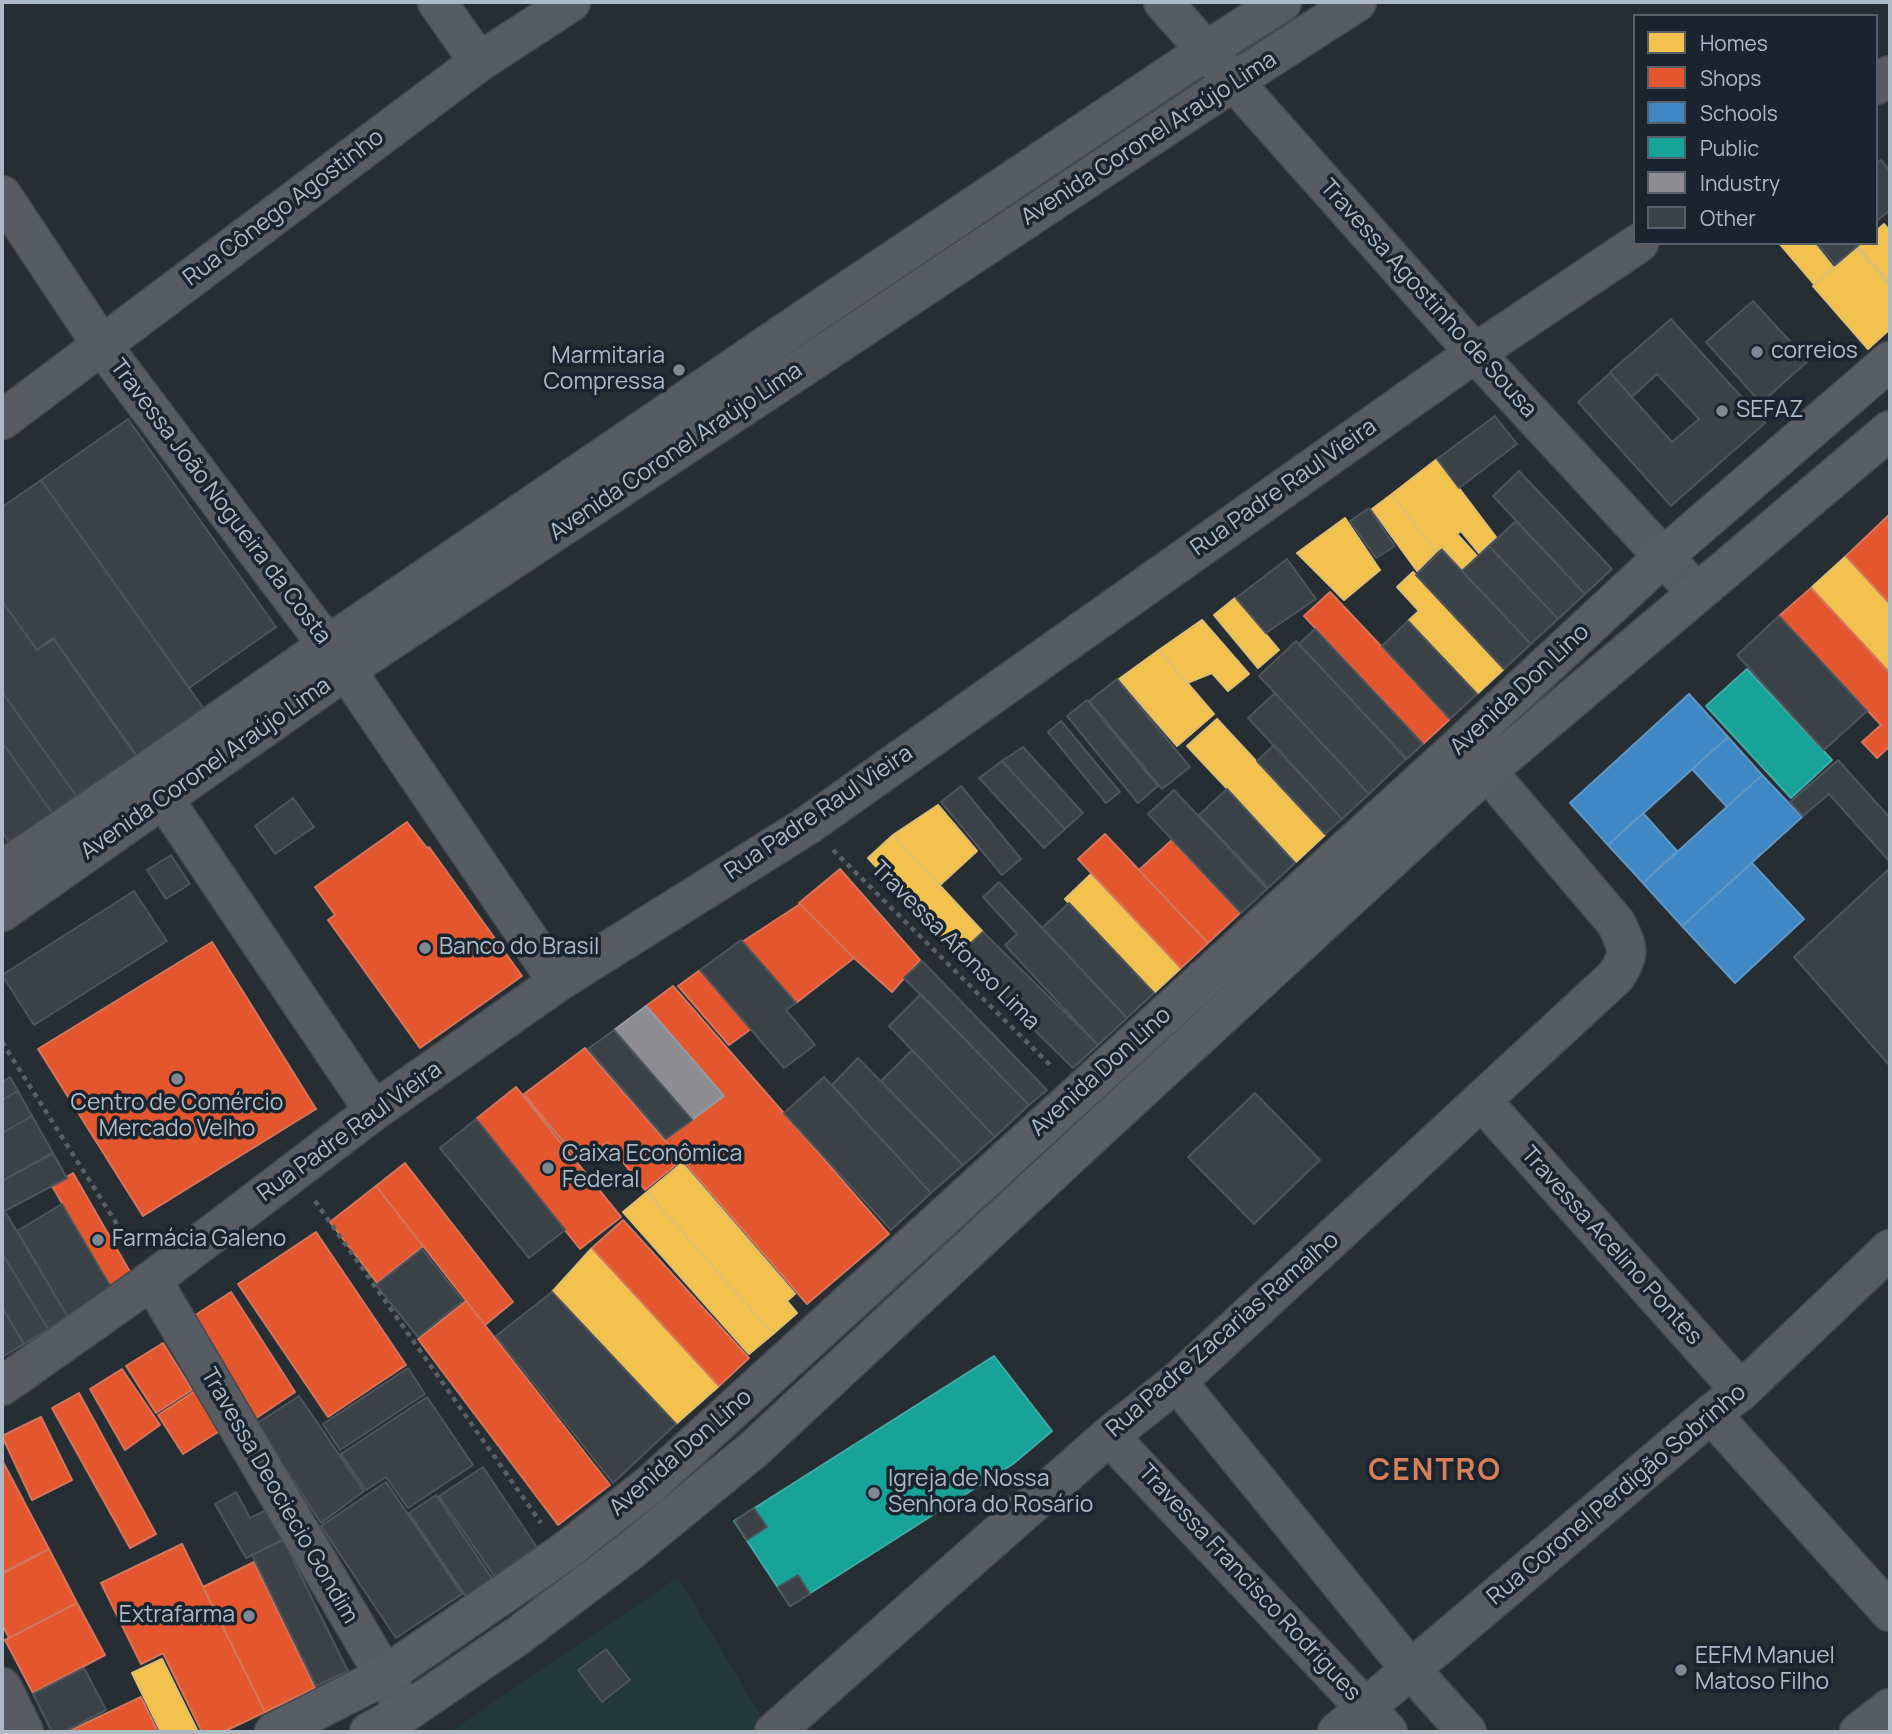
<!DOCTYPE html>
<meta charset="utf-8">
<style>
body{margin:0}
#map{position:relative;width:1892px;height:1734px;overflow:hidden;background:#262d33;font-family:Manrope,sans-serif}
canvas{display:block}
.frame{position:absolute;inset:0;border:4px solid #aebac6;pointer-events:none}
.legend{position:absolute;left:1633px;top:14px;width:245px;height:231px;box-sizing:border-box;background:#19242e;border:2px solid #55606b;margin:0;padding:9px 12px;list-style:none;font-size:21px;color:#aebac6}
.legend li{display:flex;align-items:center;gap:14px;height:35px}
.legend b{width:35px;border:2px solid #55606b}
</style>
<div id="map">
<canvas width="1892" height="1734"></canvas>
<div class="frame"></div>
<ul class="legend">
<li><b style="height:19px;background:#f2c14e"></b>Homes</li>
<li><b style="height:19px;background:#e4572e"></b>Shops</li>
<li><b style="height:19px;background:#3f88c5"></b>Schools</li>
<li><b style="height:19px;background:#17a398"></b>Public</li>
<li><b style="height:19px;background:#8d8d92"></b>Industry</li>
<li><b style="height:19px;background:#3b4247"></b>Other</li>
</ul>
</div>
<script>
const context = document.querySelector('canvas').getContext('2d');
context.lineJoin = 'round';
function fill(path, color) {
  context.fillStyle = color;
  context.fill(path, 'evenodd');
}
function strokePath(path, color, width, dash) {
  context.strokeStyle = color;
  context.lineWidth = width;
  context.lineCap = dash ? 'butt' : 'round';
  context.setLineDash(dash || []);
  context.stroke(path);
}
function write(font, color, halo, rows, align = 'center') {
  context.font = font + ' Manrope,sans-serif';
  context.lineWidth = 7;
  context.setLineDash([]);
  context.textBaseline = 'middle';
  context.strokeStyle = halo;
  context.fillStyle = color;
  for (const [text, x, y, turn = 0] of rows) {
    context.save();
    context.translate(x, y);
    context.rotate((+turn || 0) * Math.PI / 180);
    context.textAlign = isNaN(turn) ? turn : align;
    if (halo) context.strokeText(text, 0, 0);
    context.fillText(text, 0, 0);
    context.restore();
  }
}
fill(new Path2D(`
 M678,1577L765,1723L754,1732H450Z`), '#233839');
const homes = new Path2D(`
 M1884,224L1890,231V283L1858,246L1862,243H1876V231Z
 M1779,243H1814L1834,268L1814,284Z
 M1857,248L1890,286V329L1868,349L1813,286Z
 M1437,459L1496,537L1479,553L1461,531L1457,534L1477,556L1462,570L1442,547L1436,552L1392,494Z
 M1392,494L1436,552L1417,571L1372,509Z
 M1345,518L1380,570L1344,600L1297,553Z
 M1846,556L1890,604V673L1811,588Z
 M1413,572L1504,669L1477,694L1408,621L1419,611L1397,587Z
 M1235,598L1279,650L1258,668L1214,615Z
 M1202,620L1249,674L1228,691L1212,673L1187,683L1159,650Z
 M1159,650L1214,714L1177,746L1119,679Z
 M1217,719L1325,835L1296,862L1187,746Z
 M938,805L977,851L940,885L893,835Z
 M893,835L983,932L958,955L868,858Z
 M1091,874L1181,968L1154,993L1065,899Z
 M682,1163L795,1294L787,1301L797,1313L773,1334L647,1192Z
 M647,1192L773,1334L749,1354L623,1212Z
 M592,1248L719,1386L676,1424L552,1292Z
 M162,1659L198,1732H161L132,1673Z`);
fill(homes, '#f2c14e');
strokePath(homes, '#debf72', 2);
const shops = new Path2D(`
 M1890,514V604L1846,556Z
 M1811,588L1890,673V746L1877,758L1862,742L1881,725L1779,616Z
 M1330,592L1450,719L1423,744L1304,616Z
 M407,822L427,848L429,847L522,976L420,1048L328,920L335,915L315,887Z
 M1105,834L1208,943L1181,968L1078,859Z
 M1172,840L1240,913L1208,943L1139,870Z
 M840,869L920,960L892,992L854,958L799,903Z
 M800,904L854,958L796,1003L742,942Z
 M212,942L316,1109L143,1216L38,1049Z
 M700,970L751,1029L729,1045L678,986Z
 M673,986L889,1234L807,1304L665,1140L724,1096L646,1006Z
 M585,1048L682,1160L645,1190L607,1142L581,1163L524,1094Z
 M516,1087L621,1217L580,1249L476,1119Z
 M405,1163L513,1302L485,1325L376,1186Z
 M73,1173L133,1277L112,1289L52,1186Z
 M376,1186L423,1246L377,1283L330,1222Z
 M623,1220L749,1358L719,1386L592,1248Z
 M316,1232L406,1365L328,1417L238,1284Z
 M231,1292L295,1392L252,1421L186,1321Z
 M466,1301L610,1485L558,1525L418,1339Z
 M163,1343L192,1390L156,1413L126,1366Z
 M122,1369L160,1425L125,1450L90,1389Z
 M198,1389L223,1429L183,1454L158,1415Z
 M79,1393L156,1534L130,1548L52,1408Z
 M41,1417L72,1480L32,1500L2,1436Z
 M2,1460L49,1549L2,1573Z
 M182,1544L265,1712L223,1732H202L163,1653L141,1664L101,1583Z
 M49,1549L77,1603L9,1638L2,1624V1574Z
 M254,1562L315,1688L265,1712L203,1587Z
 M77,1603L105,1655L33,1693L5,1640Z
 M141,1697L158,1732H67Z`);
fill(shops, '#e4572e');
strokePath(shops, '#d4755c', 2);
const schools = new Path2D(`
 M1689,694L1728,737L1608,845L1570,803Z
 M1728,737L1762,775L1727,807L1692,769Z
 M1762,775L1802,817L1682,926L1643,883Z
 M1643,813L1677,851L1643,883L1608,845Z
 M1752,863L1804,919L1735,983L1682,926Z`);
fill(schools, '#3f88c5');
strokePath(schools, '#6097c5', 2);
const public = new Path2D(`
 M1747,669L1832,760L1791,798L1706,706Z
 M994,1356L1052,1431L1013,1464L790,1606L734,1521Z`);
fill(public, '#17a398');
strokePath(public, '#44aaa6', 2);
const industry = new Path2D(`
 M646,1006L724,1096L692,1120L614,1030Z`);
fill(industry, '#8d8d92');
strokePath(industry, '#979aa2', 2);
const building = new Path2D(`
 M1881,160L1890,171V210L1877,221L1876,164Z
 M1817,243H1861L1835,265Z
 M1753,301L1808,361L1761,403L1706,342Z
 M1671,319L1765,423L1671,506L1578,402L1610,373L1672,442L1699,419L1657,374L1632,397L1610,372Z
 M1495,416L1517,444L1459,488L1437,459Z
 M128,419L276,627L189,688L41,480Z
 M1519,471L1612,569L1585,594L1493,496Z
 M41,480L209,716L142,763L54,639L37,650L2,601V507Z
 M1369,508L1395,546L1376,558L1350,521Z
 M1516,521L1585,594L1558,619L1489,546Z
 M1489,546L1558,619L1531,644L1462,571Z
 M1442,550L1531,644L1504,669L1416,575Z
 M1287,559L1316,599L1266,633L1236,598Z
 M2,601L37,650L53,638L141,763L82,804L2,692Z
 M1779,616L1867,711L1824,750L1737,655Z
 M1408,621L1477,694L1450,719L1382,646Z
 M1315,629L1423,744L1407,759L1299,644Z
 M1296,641L1406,759L1369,794L1259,676Z
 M1117,679L1190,767L1162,789L1089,701Z
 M2,692L82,804L57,820L2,742Z
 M1275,693L1369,794L1342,819L1248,718Z
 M1087,700L1158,786L1138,803L1067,716Z
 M1061,721L1120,792L1106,803L1048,732Z
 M2,742L57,820L14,850L2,832Z
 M1274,745L1342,819L1325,834L1257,761Z
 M1023,747L1083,813L1065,829L1002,761Z
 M1838,760L1890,818V862L1829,794L1803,816L1790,802Z
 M1002,761L1065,829L1044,848L979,778Z
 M961,786L1021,859L1002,875L941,802Z
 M1227,789L1295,863L1268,888L1199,815Z
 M1174,790L1267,889L1241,913L1148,814Z
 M293,798L314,827L275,854L255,826Z
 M171,855L190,884L166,899L147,870Z
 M1890,868V1066L1794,957Z
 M999,882L1127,1018L1098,1045L1005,945L1017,934L983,897Z
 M134,891L167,941L34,1025L2,975Z
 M1069,903L1154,993L1127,1018L1042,928Z
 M983,932L1098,1045L1073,1068L958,955Z
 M741,940L796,1003L786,1010L815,1045L784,1068L700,970Z
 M922,961L1047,1090L1029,1105L904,978Z
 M921,994L1029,1105L995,1137L889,1026Z
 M614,1030L692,1120L666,1139L588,1049Z
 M912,1050L995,1137L963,1165L881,1081Z
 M858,1058L963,1165L931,1193L832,1085Z
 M10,1077L18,1091L2,1100V1082Z
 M824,1077L931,1193L891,1230L784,1113Z
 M18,1091L32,1116L2,1133V1100Z
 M1255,1093L1320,1160L1254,1224L1188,1157Z
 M32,1116L53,1153L2,1181V1133Z
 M476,1119L565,1230L529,1258L440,1148Z
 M53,1153L67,1178L3,1212L2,1181Z
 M62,1204L112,1289L68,1317L17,1231Z
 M6,1213L68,1317L48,1329L2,1253V1216Z
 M422,1249L463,1301L418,1337L376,1285Z
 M2,1253L48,1329L24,1344L2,1307Z
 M552,1292L676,1424L613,1483L496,1336Z
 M2,1307L24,1344L2,1357Z
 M408,1368L425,1394L340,1450L323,1424Z
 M299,1396L364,1491L321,1523L256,1424Z
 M427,1397L473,1465L408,1508L386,1477L366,1490L341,1454Z
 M483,1467L540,1552L497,1580L439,1496Z
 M386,1482L462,1594L396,1638L321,1526Z
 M236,1492L250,1518L269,1509L284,1539L246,1558L215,1504Z
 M436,1495L495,1583L469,1601L409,1513Z
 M754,1508L767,1527L747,1540L735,1521Z
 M283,1540L348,1671L316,1686L252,1555Z
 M798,1575L810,1594L790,1606L778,1587Z
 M606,1649L630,1680L602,1702L578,1670Z
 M84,1668L106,1710L64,1732H52L33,1694Z`);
fill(building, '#3b4247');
strokePath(building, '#4d545c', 2);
const minor = new Path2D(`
 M437,2L479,62
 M1163,2L1475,353L1697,593
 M1876,85L1890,75
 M2,195L101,344L346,670L558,982
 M2,420L479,62L571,2
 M149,777L374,1111
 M2,870L146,772L326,646L804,320L1207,50L1282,2
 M2,912L346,670L1233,82L1357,2
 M1482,1101L1741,1391
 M152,1280L406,1712
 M1177,1382L1411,1670L1467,1732
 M2,1386L152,1280L374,1111L558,982L808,825L1475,353L1639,243
 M1711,1414L1890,1612
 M1109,1436L1388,1732
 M2,1687L24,1732
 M774,1732L1109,1436L1177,1382L1616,976C1631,952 1628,948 1616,923L1487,771L1463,746
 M1337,1732L1711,1414L1741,1391L1890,1249
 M1859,1732L1890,1708`);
const major = new Path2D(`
 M274,1732L384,1676L563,1553L651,1484L1461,745L1663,557L1890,361
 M369,1732L406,1712L519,1635L630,1551L754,1449L1107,1121L1487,771L1890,430`);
strokePath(minor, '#44494e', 41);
strokePath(major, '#434a50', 41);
strokePath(new Path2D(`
 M833,850L1053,1068
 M2,1042L132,1248
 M315,1201L541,1523`), '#586065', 4.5, [5, 5]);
strokePath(minor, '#565c62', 38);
strokePath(major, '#585e64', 38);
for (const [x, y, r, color] of [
 [1757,352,7,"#7e8993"],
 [679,370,7,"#7e8993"],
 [1722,411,7,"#7e8993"],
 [425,948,7,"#7e8993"],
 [177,1079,7,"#7e8993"],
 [548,1168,7,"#7e8993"],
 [98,1240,7,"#7e8993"],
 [874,1493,7,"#7e8993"],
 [249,1616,7,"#7e8993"],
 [1681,1670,7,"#7e8993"]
]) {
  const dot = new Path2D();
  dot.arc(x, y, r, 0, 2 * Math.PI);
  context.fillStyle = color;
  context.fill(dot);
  strokePath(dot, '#19242e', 2.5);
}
write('23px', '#aebac6', '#19242e', [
 ["Avenida Coronel Araújo Lima",1149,139,-33],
 ["Rua Cônego Agostinho",284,208,-37],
 ["Travessa Agostinho de Sousa",1428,299,48],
 ["Avenida Coronel Araújo Lima",676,452,-34],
 ["Rua Padre Raul Vieira",1284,488,-35],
 ["Travessa João Nogueira da Costa",220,502,53],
 ["Avenida Don Lino",1520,690,-43],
 ["Avenida Coronel Araújo Lima",206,769,-35],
 ["Rua Padre Raul Vieira",819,813,-34],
 ["Travessa Afonso Lima",955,946,45],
 ["Avenida Don Lino",1101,1072,-42],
 ["Rua Padre Raul Vieira",350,1132,-36],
 ["Travessa Acelino Pontes",1611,1246,48],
 ["Rua Padre Zacarias Ramalho",1223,1335,-41],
 ["Avenida Don Lino",681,1453,-41],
 ["Rua Coronel Perdigão Sobrinho",1617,1495,-40],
 ["Travessa Deociecio Gondim",279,1496,60],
 ["Travessa Francisco Rodrigues",1249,1583,47]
]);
write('23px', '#aebac6', '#19242e', [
 ["correios",1771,352],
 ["Marmitaria",665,357,"right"],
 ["Compressa",665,383,"right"],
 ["SEFAZ",1736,411],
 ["Banco do Brasil",439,948],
 ["Centro de Comércio",177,1104,"center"],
 ["Mercado Velho",177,1130,"center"],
 ["Caixa Econômica",562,1155],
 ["Federal",562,1181],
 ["Farmácia Galeno",112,1240],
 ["Igreja de Nossa",888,1480],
 ["Senhora do Rosário",888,1506],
 ["Extrafarma",235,1616,"right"],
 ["EEFM Manuel",1695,1657],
 ["Matoso Filho",1695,1683]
], 'left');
context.letterSpacing = '2px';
write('bold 30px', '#d77f58', '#19242e', [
 ["CENTRO",1435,1472]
]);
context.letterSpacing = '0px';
</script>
